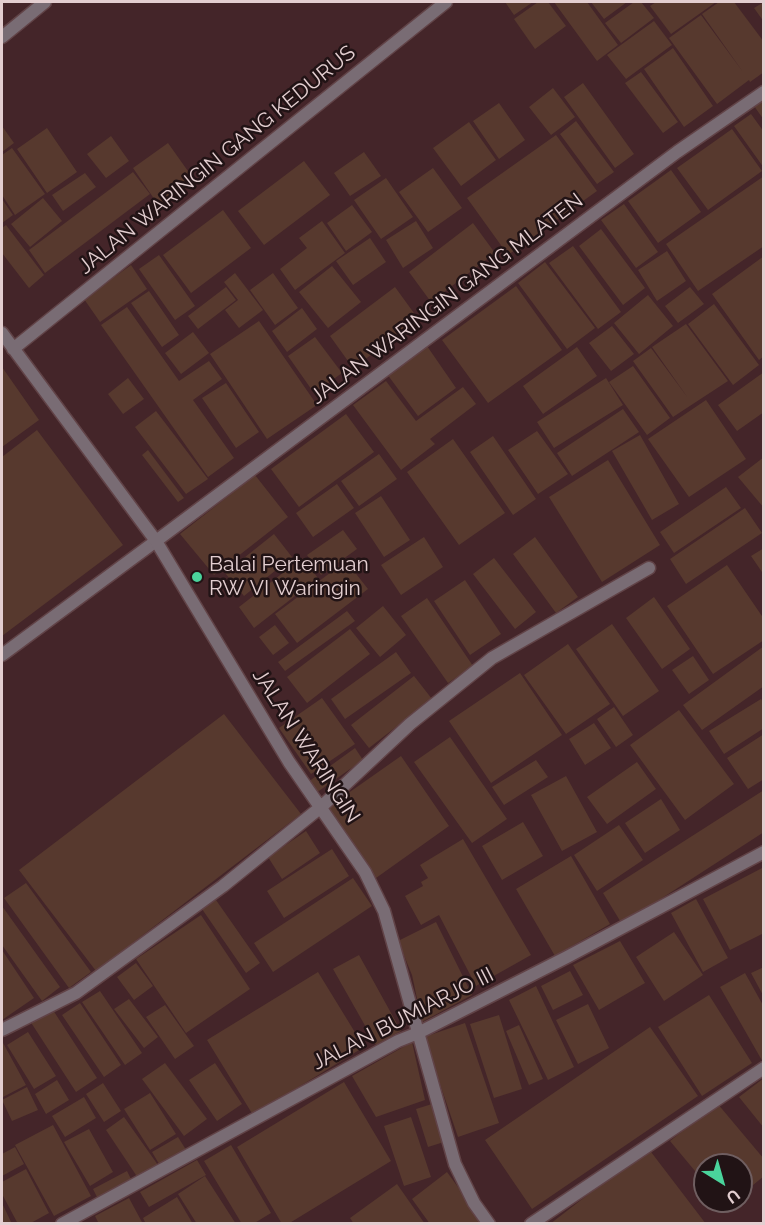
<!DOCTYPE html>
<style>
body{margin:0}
#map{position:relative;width:765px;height:1225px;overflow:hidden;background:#442529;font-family:Raleway,sans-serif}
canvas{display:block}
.frame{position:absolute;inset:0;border:3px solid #e3ced0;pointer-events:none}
.north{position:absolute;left:693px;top:1153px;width:60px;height:60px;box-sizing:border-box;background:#211315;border:2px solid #6f5e60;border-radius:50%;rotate:143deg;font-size:16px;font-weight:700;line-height:24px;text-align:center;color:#e3ced0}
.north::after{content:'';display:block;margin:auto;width:21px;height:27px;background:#4ad49c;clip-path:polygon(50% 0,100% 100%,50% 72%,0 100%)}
</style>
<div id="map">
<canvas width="765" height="1225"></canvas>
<div class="frame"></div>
<div class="north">U</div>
</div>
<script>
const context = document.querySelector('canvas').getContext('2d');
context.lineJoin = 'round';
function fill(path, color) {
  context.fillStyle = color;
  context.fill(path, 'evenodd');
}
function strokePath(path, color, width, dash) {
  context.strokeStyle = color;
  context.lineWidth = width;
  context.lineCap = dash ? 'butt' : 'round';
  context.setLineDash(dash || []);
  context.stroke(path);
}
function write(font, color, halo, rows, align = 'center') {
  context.font = font + ' Raleway,sans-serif';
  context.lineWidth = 5;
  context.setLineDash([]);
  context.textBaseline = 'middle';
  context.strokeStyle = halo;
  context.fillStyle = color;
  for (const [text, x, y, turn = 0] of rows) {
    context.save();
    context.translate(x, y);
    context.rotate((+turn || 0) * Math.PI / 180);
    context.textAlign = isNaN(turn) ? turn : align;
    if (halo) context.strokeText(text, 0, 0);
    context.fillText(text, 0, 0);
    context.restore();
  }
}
fill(new Path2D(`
 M505,2H533L514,15Z
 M538,2H548L566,26L535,49L514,19Z
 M554,2H587L618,45L597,61Z
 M591,2H627L604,19Z
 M634,2H641L654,18L621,43L605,23Z
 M656,2H716L671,34L650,6Z
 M719,2H734L764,42V72L750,82L749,80L717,104L669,38L701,15L743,72L702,14Z
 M764,2V22L754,8Z
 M654,21L672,45L626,79L607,55Z
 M673,48L713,106L684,127L644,69Z
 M641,72L678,122L663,133L625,83Z
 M583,83L634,154L615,168L564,97Z
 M553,88L575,117L551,135L529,107Z
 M764,99V120L754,106Z
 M499,103L525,140L499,159L473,121Z
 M751,114L764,132V168L734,126Z
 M576,121L614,172L597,184L560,134Z
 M469,122L496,160L461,186L433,148Z
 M2,126L14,143L2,152Z
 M47,128L77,172L47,193L17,149Z
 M732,129L762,171L708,210L677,168Z
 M556,135L597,191L508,255L467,198Z
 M111,136L129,161L106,178L87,154Z
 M168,143L195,181L159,206L133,168Z
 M12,148L45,194L15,215L2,195V155Z
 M364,152L381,176L350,196L334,173Z
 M304,161L330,195L264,245L238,211Z
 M433,168L462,208L428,232L399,192Z
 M671,170L701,212L658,243L628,201Z
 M133,172L150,194L45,273L29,250Z
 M85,173L96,187L63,211L52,195Z
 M764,176V246L698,291L666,244Z
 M386,178L413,217L381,239L354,200Z
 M43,198L62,221L30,247L11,224Z
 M2,199L13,215L2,223Z
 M624,204L658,252L636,268L601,220Z
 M352,205L372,232L346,251L327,223Z
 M223,210L251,248L191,293L163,255Z
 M322,221L345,253L295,290L280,269L307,248L299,238Z
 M416,221L433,248L403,268L386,240Z
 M473,223L495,253L431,302L409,272Z
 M6,225L44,275L29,288L2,253V228Z
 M601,229L645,288L623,305L579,246Z
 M370,238L386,262L353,285L336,261Z
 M573,246L621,312L598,329L549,263Z
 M667,251L686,281L657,301L638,270Z
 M159,255L195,306L175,320L139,269Z
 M764,256V356L759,360L712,294Z
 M545,262L595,328L567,349L518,283Z
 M131,265L147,289L100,322L84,299Z
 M332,266L361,302L328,328L299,292Z
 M235,273L263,310L239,328L225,310L238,300L224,282Z
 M273,273L298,308L275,325L250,290Z
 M516,286L562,350L488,403L442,340Z
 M226,287L236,300L198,329L188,316Z
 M395,287L419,320L353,368L330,336Z
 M690,287L704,304L678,323L665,306Z
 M149,291L179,335L162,347L131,303Z
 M648,295L673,326L639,354L614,323Z
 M714,304L759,365L733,385L688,324Z
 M127,307L179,381L209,361L222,379L193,400L234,458L208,477L101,325Z
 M302,308L317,329L287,352L272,331Z
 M259,321L317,405L267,439L210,354Z
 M686,324L728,381L673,417L633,361L651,348L688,398L652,347Z
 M612,326L634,354L611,371L589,343Z
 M193,332L209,353L181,374L165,353Z
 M315,337L342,373L314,393L288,356Z
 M427,346L456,388L418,416L387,374Z
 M577,347L597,376L543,414L523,386Z
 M633,366L670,418L647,435L609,382Z
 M2,367L39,420L2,447Z
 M764,372V412L737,431L718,405Z
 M128,378L144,399L123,414L108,394Z
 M606,378L623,405L554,448L537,422Z
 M386,381L416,421L463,387L476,404L430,439L435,444L401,470L353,405Z
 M226,383L259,432L236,448L202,398Z
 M706,400L746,459L689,497L648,439Z
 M623,409L639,432L572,476L557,453Z
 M156,411L208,479L186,494L135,427Z
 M346,414L374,452L299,507L271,469Z
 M37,430L123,545L2,636V457Z
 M537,431L568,474L538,494L508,450Z
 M640,435L679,504L652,520L612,451Z
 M493,436L536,499L513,515L470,452Z
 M453,439L505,513L459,545L407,472Z
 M148,450L184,498L178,502L142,455Z
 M379,454L397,479L359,506L341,481Z
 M764,457V508L738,477Z
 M608,460L660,545L602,582L549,497Z
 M255,475L288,517L214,575L180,534Z
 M337,484L354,508L313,537L296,513Z
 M726,487L741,508L674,553L660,532Z
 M381,496L410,540L384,557L355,513Z
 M745,508L762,533L686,584L670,559Z
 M343,530L357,549L321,575L307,555Z
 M274,534L292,557L244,596L225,573Z
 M424,537L443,567L401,595L381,565Z
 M535,537L578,597L556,613L513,554Z
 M764,548V575L751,556Z
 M302,558L318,578L254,628L239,607Z
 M494,558L536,612L515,629L473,574Z
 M346,561L368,589L297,643L275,614Z
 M727,565L764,619V640L713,674L667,606Z
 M465,580L501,634L470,655L434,601Z
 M654,597L690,649L662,669L626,618Z
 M427,598L473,666L448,683L401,616Z
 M383,606L406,635L380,657L356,628Z
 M347,611L355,621L285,671L278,662Z
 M612,624L659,691L623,716L576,649Z
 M275,625L289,643L273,655L259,637Z
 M350,629L370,654L307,703L287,677Z
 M568,644L610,704L566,734L524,675Z
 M764,646V686L702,730L683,705Z
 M396,652L411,673L345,719L331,699Z
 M693,656L709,680L689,694L672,670Z
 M520,673L562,735L491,783L449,721Z
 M414,676L432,699L369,748L351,725Z
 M322,698L355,744L311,774L279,728Z
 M761,699L764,703V728L724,754L709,731Z
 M614,707L633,735L616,747L597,719Z
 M679,710L734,784L685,820L630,745Z
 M224,714L301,814L96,971L19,870Z
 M594,723L611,748L585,765L569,739Z
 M764,734V779L748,789L727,758Z
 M450,737L507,819L472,843L414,762Z
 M355,748L363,760L316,793L308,782Z
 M401,756L449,826L376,878L327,808Z
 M536,760L548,777L504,805L492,787Z
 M637,762L656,789L607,824L587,797Z
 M566,776L597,832L562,851L531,795Z
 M764,790V832L622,924L603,893Z
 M661,799L680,830L645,853L625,823Z
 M523,822L543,856L502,880L482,846Z
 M619,825L643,860L597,891L574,855Z
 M306,831L320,853L282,879L268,857Z
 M463,839L531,955L476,986L439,915L421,925L405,896L423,886L421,882L428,878L420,865Z
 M332,849L349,876L284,918L267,891Z
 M571,856L610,924L555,956L516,889Z
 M764,867V933L730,950L703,899Z
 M353,878L372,906L273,972L254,943Z
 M26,883L91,972L69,988L4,898Z
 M696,899L728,958L703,972L671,913Z
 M216,900L260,963L246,973L202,909Z
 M2,906L60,987L42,1001L2,945Z
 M201,915L250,989L186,1033L136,959Z
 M436,922L472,995L422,1022L412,975L398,941Z
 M674,932L703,975L664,1001L636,957Z
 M620,941L645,983L599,1010L573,965Z
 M2,950L34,998L2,1020Z
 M359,955L401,1031L376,1045L333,969Z
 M136,963L153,986L134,1000L117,977Z
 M764,967V997L751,973Z
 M570,971L583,995L553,1010L541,986Z
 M318,972L364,1047L253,1115L207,1040Z
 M745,973L764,1007V1064L720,987Z
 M536,986L574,1067L548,1080L509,1000Z
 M100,991L142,1053L125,1065L82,1002Z
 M709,995L752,1063L702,1096L658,1027Z
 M129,999L158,1037L144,1048L114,1009Z
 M80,1003L121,1065L104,1077L62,1015Z
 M588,1004L609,1048L578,1064L556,1020Z
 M165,1005L194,1046L175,1059L146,1017Z
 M51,1007L97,1078L76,1092L30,1021Z
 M499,1015L522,1089L494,1098L470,1024Z
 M465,1023L499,1123L458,1137L424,1037Z
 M519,1025L543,1079L529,1085L506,1031Z
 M650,1027L698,1096L532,1209L485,1140Z
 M28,1032L56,1076L34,1089L7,1045Z
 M2,1041L26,1085L3,1097L2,1094Z
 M412,1042L425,1100L376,1117L352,1076Z
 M165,1063L207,1119L184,1136L142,1079Z
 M215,1063L242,1104L217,1121L189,1080Z
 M764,1078V1128L739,1097Z
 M57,1080L69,1100L46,1114L35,1094Z
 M344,1082L391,1161L288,1224H282L237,1147Z
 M103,1083L121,1111L104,1122L86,1094Z
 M27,1087L38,1110L12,1121L2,1100Z
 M150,1093L176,1134L150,1150L124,1109Z
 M84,1097L96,1118L65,1137L52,1116Z
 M717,1103L764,1159V1176L741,1195V1165H705V1183L670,1141Z
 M432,1104L444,1142L428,1147L416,1109Z
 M124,1117L158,1165L138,1178L106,1130Z
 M411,1117L431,1177L404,1186L384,1126Z
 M53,1125L91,1196L54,1216L15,1145Z
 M89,1129L113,1172L90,1186L64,1142Z
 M178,1137L188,1153L162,1169L152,1152Z
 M231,1145L271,1213L253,1224H242L204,1161Z
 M15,1147L24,1164L2,1176V1154Z
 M648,1148L706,1224H550Z
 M197,1160L206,1175L149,1207L140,1192Z
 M26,1169L49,1213L29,1224H18L2,1194V1182Z
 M127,1171L133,1183L99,1201L93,1189Z
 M447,1172L485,1224H430L412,1199Z
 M205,1176L236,1224H197L178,1194Z
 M397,1184L425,1224H354L350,1218Z
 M177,1197L193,1224H146L143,1218Z
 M129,1198L143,1224H99L95,1216Z
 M2,1203L12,1224H2Z`), '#57392e');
const lane = new Path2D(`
 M2,655L156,541`);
const street = new Path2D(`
 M2,37L45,2
 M2,333L156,541L289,762L365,872L384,911L455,1164L474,1203L489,1224
 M13,349L446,2
 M156,541L677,152L764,92
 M2,1030L76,993L223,886L321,807L410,724L492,658L649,568
 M62,1224L398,1041L418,1033L567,957L764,852
 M531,1224L764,1068`);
strokePath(lane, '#614347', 15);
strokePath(street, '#614347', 15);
strokePath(lane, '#796c74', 12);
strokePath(street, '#796c74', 12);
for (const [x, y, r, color] of [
 [197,577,6,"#4ad49c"]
]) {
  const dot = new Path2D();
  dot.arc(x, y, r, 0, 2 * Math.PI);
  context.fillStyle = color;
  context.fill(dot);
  strokePath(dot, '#211315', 2);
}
write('21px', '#e3ced0', '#211315', [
 ["JALAN WARINGIN GANG KEDURUS",217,160,-39],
 ["JALAN WARINGIN GANG MLATEN",447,299,-37],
 ["JALAN WARINGIN",306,746,57],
 ["JALAN BUMIARJO III",403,1019,-27]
]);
write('21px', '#e3ced0', '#211315', [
 ["Balai Pertemuan",209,565],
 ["RW VI Waringin",209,589]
], 'left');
</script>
